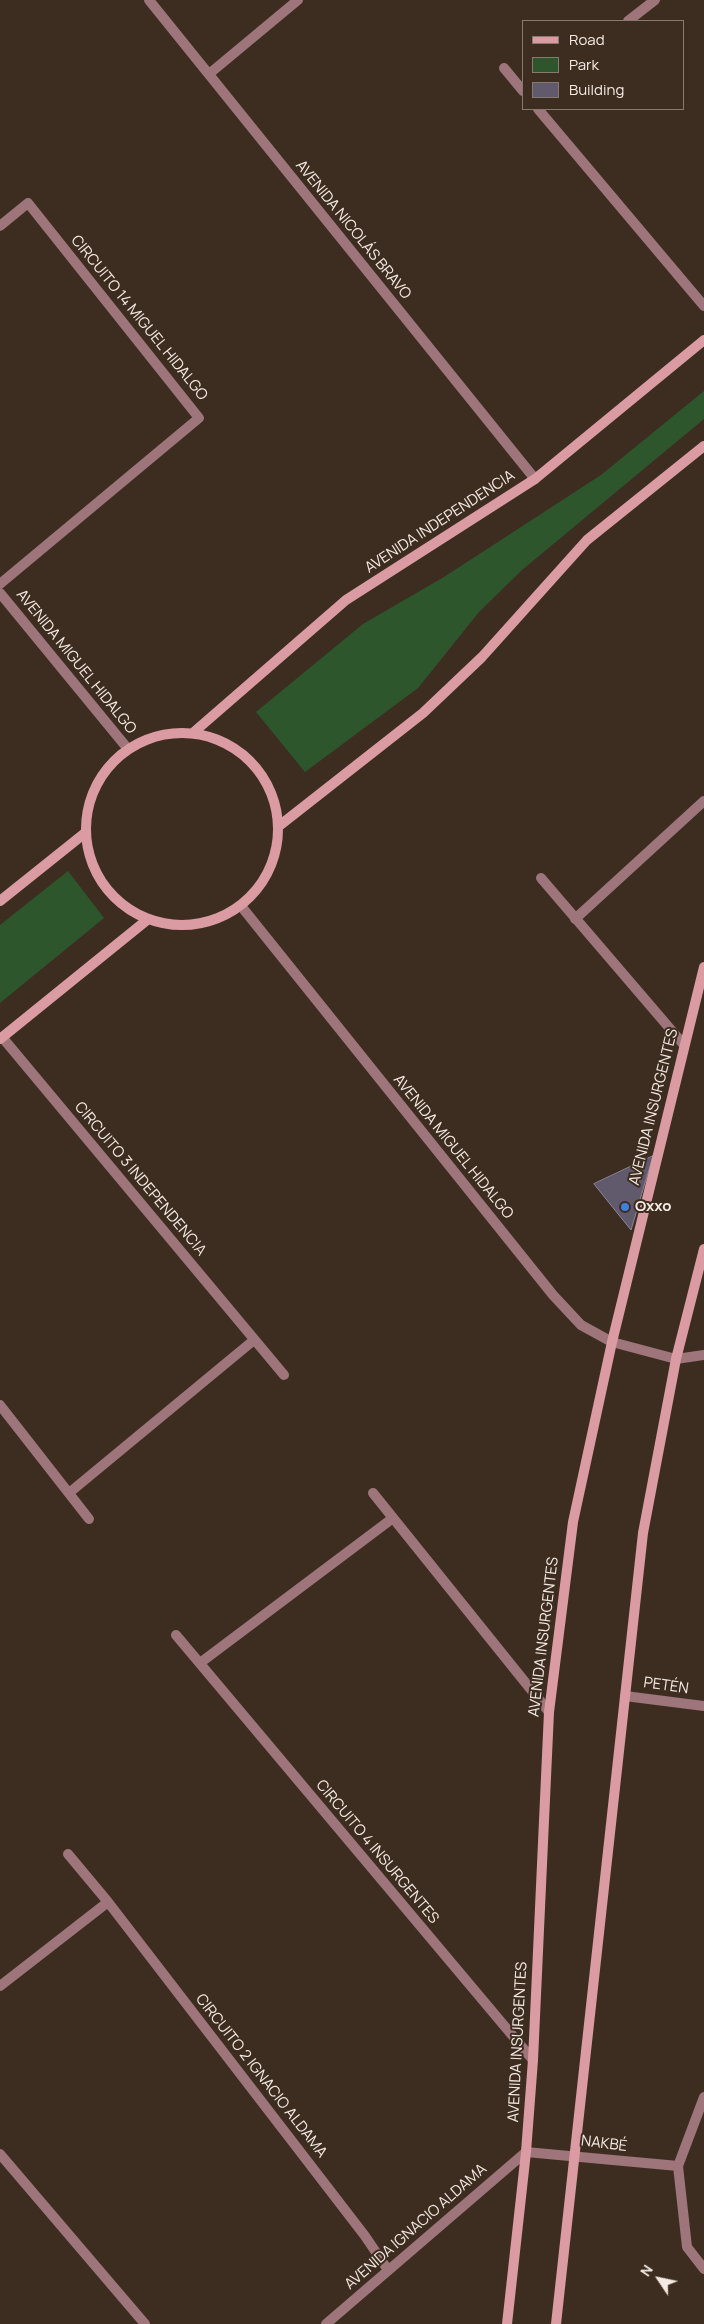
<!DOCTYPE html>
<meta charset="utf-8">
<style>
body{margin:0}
#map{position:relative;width:704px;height:2324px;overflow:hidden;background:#3d2d21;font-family:Manrope,sans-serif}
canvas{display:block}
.legend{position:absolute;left:522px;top:20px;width:162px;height:90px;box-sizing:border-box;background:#3d2d21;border:1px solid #87796e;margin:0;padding:6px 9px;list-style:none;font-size:15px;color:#f5eae2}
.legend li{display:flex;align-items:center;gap:10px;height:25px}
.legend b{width:25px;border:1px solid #87796e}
.north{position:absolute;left:634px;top:2254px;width:50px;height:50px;-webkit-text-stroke:4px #3d2d21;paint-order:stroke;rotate:304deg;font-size:14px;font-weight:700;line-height:20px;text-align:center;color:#f5eae2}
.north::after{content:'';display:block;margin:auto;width:18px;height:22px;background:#f5eae2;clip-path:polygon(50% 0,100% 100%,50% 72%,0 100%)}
</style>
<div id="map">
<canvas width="704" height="2324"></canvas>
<ul class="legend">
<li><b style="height:6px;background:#db9ba3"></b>Road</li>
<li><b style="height:14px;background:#2e562c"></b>Park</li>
<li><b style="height:14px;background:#61596c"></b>Building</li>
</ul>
<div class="north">N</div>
</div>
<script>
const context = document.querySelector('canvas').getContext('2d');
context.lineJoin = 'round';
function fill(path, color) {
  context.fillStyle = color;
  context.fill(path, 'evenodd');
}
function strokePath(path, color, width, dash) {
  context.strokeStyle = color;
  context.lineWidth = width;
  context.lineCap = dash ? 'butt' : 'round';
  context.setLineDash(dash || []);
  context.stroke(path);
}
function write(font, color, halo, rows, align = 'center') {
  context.font = font + ' Manrope,sans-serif';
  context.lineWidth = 4;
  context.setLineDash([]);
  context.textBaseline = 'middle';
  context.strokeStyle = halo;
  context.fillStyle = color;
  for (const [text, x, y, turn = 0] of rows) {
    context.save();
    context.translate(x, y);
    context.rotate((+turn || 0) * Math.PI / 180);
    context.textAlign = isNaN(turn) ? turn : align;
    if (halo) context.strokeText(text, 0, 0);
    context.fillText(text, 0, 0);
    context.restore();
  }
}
fill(new Path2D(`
 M704,391V419L522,570L479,612L418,688L305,772L256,712L363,624L444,577L601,475Z
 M68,871L104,918L0,1003V925Z`), '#2e562c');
const building = new Path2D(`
 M653,1156L631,1230L594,1184Z`);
fill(building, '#61596c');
strokePath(building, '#8d859a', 1);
strokePath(new Path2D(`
 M149,0L535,479
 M628,21L655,0
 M504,68L523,91
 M209,74L298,0
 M538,109L704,306
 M0,226L28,203L199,418L0,584
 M541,878L684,1045
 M575,919L704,801
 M2,1037L284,1375
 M676,1359L704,1355
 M0,1405L89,1519
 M69,1493L254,1340
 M373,1493L549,1712
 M176,1635L533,2060
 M200,1663L393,1518
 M625,1696L704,1706
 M68,1854L108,1902L365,2236L388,2270
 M0,1986L108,1902
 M704,2097L678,2166L687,2247L704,2269
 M0,2154L145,2324
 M326,2324L526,2152L678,2166`), '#9d757a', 10);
strokePath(new Path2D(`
 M0,593L128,749
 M241,906L553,1295L581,1325L612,1342L676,1359`), '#9d757a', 10);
strokePath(new Path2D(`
 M194,732L346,600L535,479L704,340
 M86 829a96 96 0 1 1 192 0a96 96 0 1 1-192 0Z
 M279,826L423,713L482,657L587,540L704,446
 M0,901L85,833
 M0,1039L147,920
 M507,2324L526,2152L533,2060L549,1712L573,1522L612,1342L704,967
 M556,2324L643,1533L676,1359L704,1249`), '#db9ba3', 10);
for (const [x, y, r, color] of [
 [625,1207,5,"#3f7fe0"]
]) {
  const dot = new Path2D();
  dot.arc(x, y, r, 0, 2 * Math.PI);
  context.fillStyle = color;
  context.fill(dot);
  strokePath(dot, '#3d2d21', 2);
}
write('15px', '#f5eae2', '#3d2d21', [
 ["AVENIDA NICOLÁS BRAVO",353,230,51],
 ["CIRCUITO 14 MIGUEL HIDALGO",139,318,51],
 ["AVENIDA INDEPENDENCIA",440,522,-33],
 ["AVENIDA MIGUEL HIDALGO",76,662,51],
 ["AVENIDA INSURGENTES",654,1107,-76],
 ["AVENIDA MIGUEL HIDALGO",453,1147,51],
 ["CIRCUITO 3 INDEPENDENCIA",140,1179,50],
 ["AVENIDA INSURGENTES",544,1637,-83],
 ["PETÉN",666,1686,8],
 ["CIRCUITO 4 INSURGENTES",377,1852,50],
 ["AVENIDA INSURGENTES",518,2042,-87],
 ["CIRCUITO 2 IGNACIO ALDAMA",261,2076,52],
 ["NAKBÉ",604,2144,7],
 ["AVENIDA IGNACIO ALDAMA",416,2227,-41]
]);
write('bold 15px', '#f5eae2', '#3d2d21', [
 ["Oxxo",635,1207]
], 'left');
</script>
